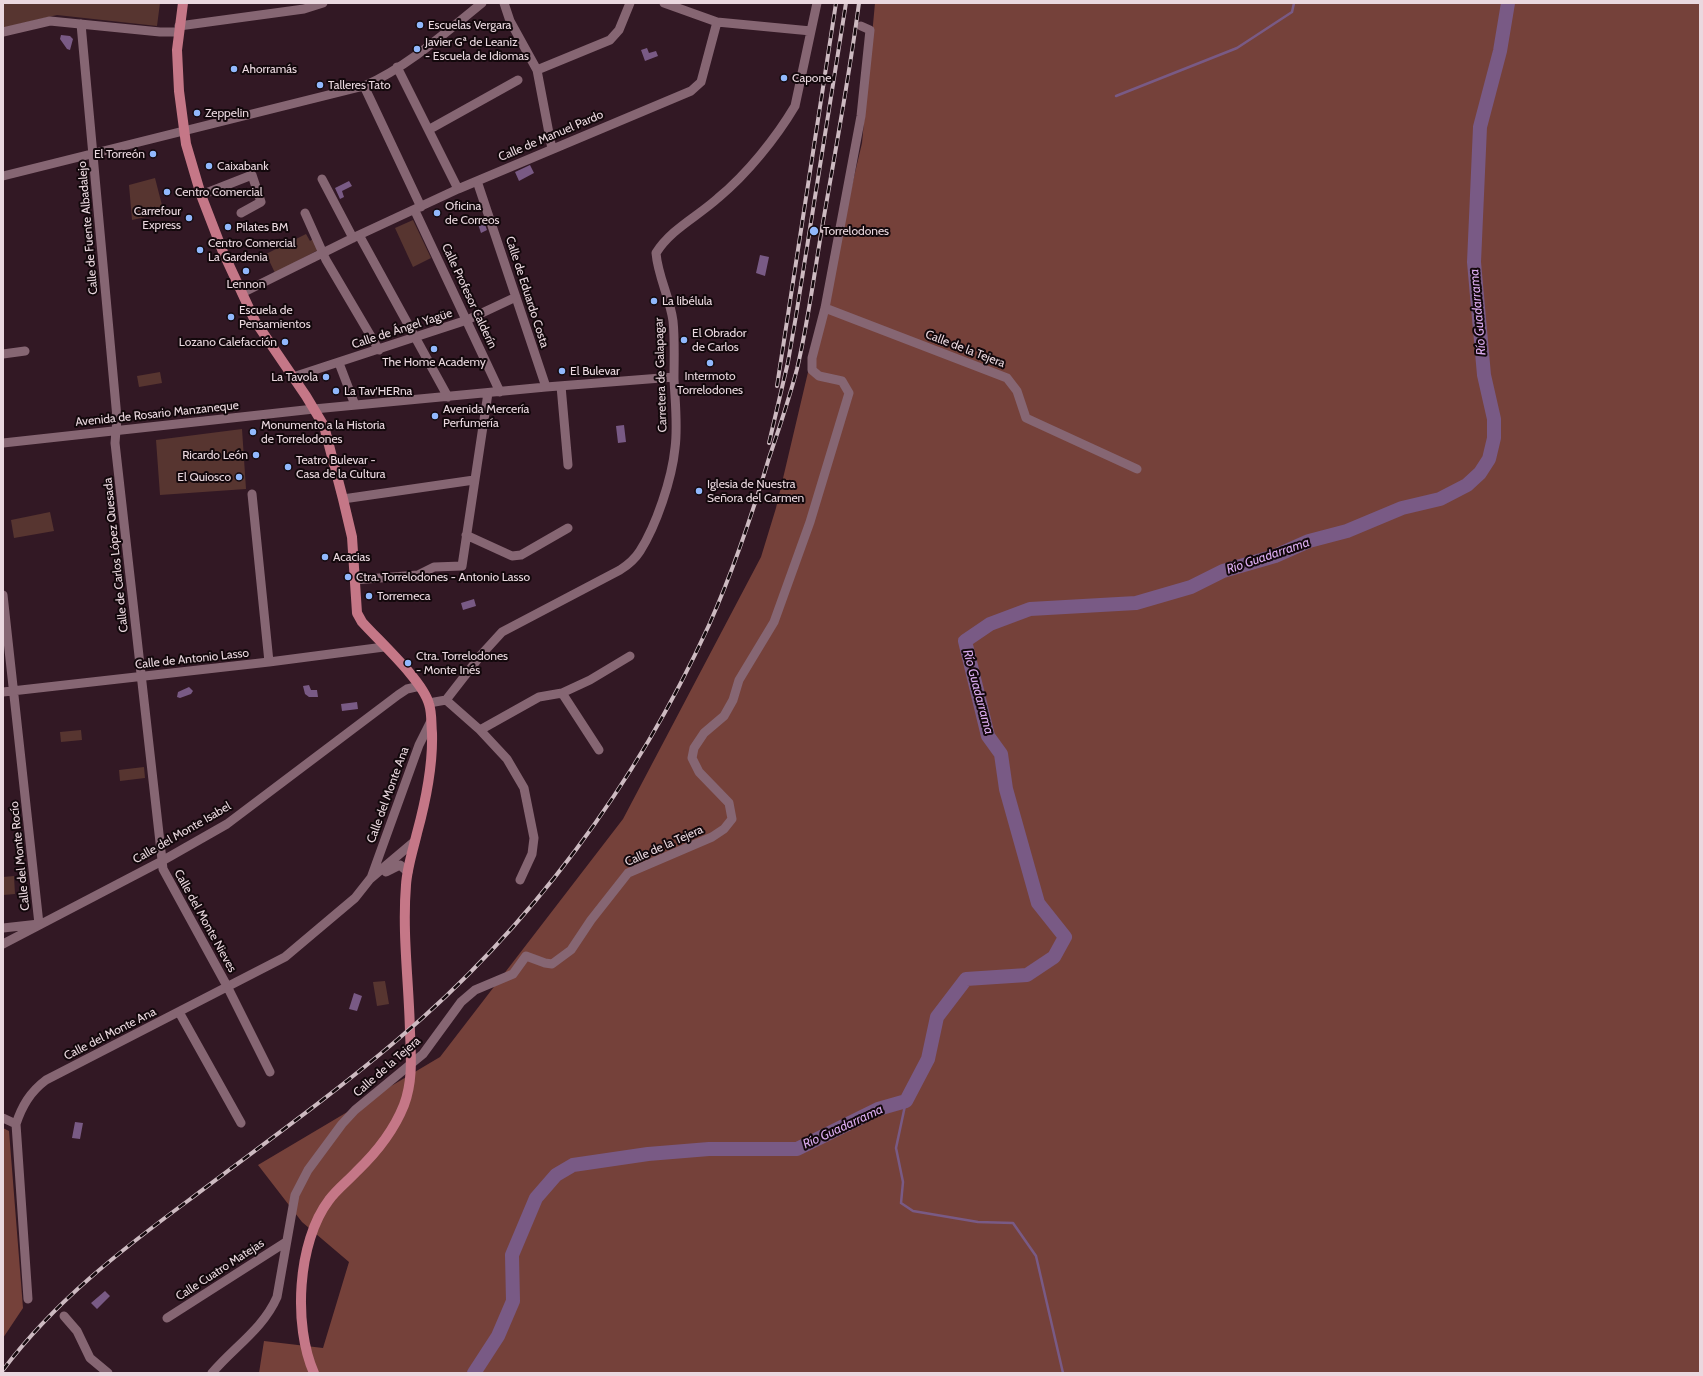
<!DOCTYPE html>
<meta charset="utf-8">
<style>
body{margin:0}
#map{position:relative;width:1703px;height:1376px;overflow:hidden;background:#321824;font-family:Cabin,sans-serif}
canvas{display:block}
.frame{position:absolute;inset:0;border:4px solid #ead8df;pointer-events:none}
</style>
<div id="map">
<canvas width="1703" height="1376"></canvas>
<div class="frame"></div>
</div>
<script>
const context = document.querySelector('canvas').getContext('2d');
context.lineJoin = 'round';
function fill(path, color) {
  context.fillStyle = color;
  context.fill(path, 'evenodd');
}
function strokePath(path, color, width, dash) {
  context.strokeStyle = color;
  context.lineWidth = width;
  context.lineCap = dash ? 'butt' : 'round';
  context.setLineDash(dash || []);
  context.stroke(path);
}
function write(font, color, halo, rows, align = 'center') {
  context.font = font + ' Cabin,sans-serif';
  context.lineWidth = 4;
  context.setLineDash([]);
  context.textBaseline = 'middle';
  context.strokeStyle = halo;
  context.fillStyle = color;
  for (const [text, x, y, turn = 0] of rows) {
    context.save();
    context.translate(x, y);
    context.rotate((+turn || 0) * Math.PI / 180);
    context.textAlign = isNaN(turn) ? turn : align;
    if (halo) context.strokeText(text, 0, 0);
    context.fillText(text, 0, 0);
    context.restore();
  }
}
fill(new Path2D(`
 M3,3H160L157,26L57,15L3,28Z
 M155,178L164,213L132,220L129,185Z
 M413,220L431,258L413,267L395,228Z
 M306,234L310,241L314,238L320,249L275,273L266,254Z
 M160,372L162,383L139,387L137,376Z
 M242,429L246,489L160,495L156,440Z
 M50,512L54,531L14,538L11,520Z
 M81,730L82,740L61,742L60,732Z
 M144,767L145,778L120,781L119,770Z
 M14,876L15,894L3,895V877Z
 M385,981L389,1004L377,1006L373,982Z`), '#573530');
fill(new Path2D(`
 M875,3H1700V1373H259L264,1341L323,1348L349,1262L302,1222L258,1165L440,1057L623,819L761,557L776,508L862,143Z
 M3,1128L9,1131L23,1308L3,1338Z`), '#75413a');
fill(new Path2D(`
 M61,35L70,36L73,39L70,50L67,49L60,39Z
 M647,48L649,53L656,51L658,56L645,61L641,50Z
 M530,165L534,173L519,181L515,172Z
 M349,181L352,186L342,191L344,197L340,199L335,188Z
 M482,216L487,230L481,233L476,218Z
 M760,255L769,257L765,276L756,273Z
 M624,425L626,442L618,443L616,426Z
 M474,599L476,606L463,610L461,603Z
 M309,685L311,690H317L318,697H309L305,694L303,686Z
 M189,687L193,691L191,694L180,698L177,697L178,692Z
 M357,702L358,709L342,711L341,704Z
 M354,993L362,996L357,1011L349,1009Z
 M75,1122L83,1123L80,1139L72,1138Z
 M105,1291L110,1296L97,1309L91,1303Z`), '#795a85');
strokePath(new Path2D(`
 M1116,96L1237,48L1292,12L1294,3
 M906,1101L896,1148L903,1182L901,1203L913,1211L978,1222L1013,1223L1036,1256L1063,1373`), '#795a85', 2.5);
strokePath(new Path2D(`
 M474,1373L498,1336L513,1301L512,1255L536,1198L556,1175L573,1165L648,1154L709,1149H797L878,1109L906,1101L928,1059L937,1017L966,979L1027,975L1054,957L1065,937L1038,903L1006,789L1001,754L988,736L965,641L990,624L1030,609L1136,603L1191,587L1223,571L1275,556L1309,541L1347,531L1402,508L1440,499L1467,485L1480,473L1489,459L1494,438V419L1484,375L1474,262L1480,127L1500,51L1508,3`), '#795a85', 14);
strokePath(new Path2D(`
 M504,3L510,21L537,70L552,149
 M664,3L717,22L811,31
 M81,24L117,418L115,443L163,869L227,986L270,1072
 M179,26L304,9L323,3
 M3,32L50,21L160,32H178
 M397,67L458,189
 M537,70L610,40L619,30L630,3
 M364,86L421,207
 M430,129L518,80
 M3,176L364,86C407,67 445,33 482,3
 M322,179L353,238
 M477,181L546,387
 M201,195L252,175L261,202L241,213
 M415,211L500,392
 M305,213L326,260L379,350
 M359,235L448,397
 M242,293L359,235L458,189L691,91L701,82L717,22
 M825,308L1007,378L1017,391L1026,418L1137,469
 M3,354L25,351
 M339,363L355,405
 M293,377L467,320L516,297
 M561,386L568,465
 M3,443L314,409L546,387L674,377
 M252,494L269,662
 M343,499L474,480
 M466,535L512,556L521,555L568,528
 M354,580L418,575L434,567L462,566L488,393
 M3,595L39,924L3,928
 M3,692L269,662L384,647
 M562,693L599,750
 M446,700L480,730L507,759L524,788L534,838L532,854L520,880
 M429,703L446,700L481,655L502,632L620,570C628,565 635,559 640,551C656,526 672,479 675,448C678,426 675,401 674,379C674,359 675,340 673,321C670,298 658,277 656,253C671,229 697,217 718,198C747,174 776,138 795,106L817,3
 M480,730L539,697L562,693L590,680L630,656
 M386,872L400,865L408,872
 M371,878L419,745L431,721
 M3,944L162,861L227,824L398,695L407,689L420,686
 M179,1012L241,1123
 M3,1118L16,1124
 M28,1299L16,1124C22,1106 30,1092 46,1080L285,957L355,898L370,879L415,841
 M64,1316L77,1331L90,1358L108,1373
 M167,1318L286,1242
 M212,1373C234,1347 263,1329 277,1297L295,1195L308,1170L342,1124L355,1110L423,1054L461,1002L475,990L513,974L526,956L545,963L552,964L571,950L591,920L628,873L712,837L724,829L732,819L729,803L699,772L692,758L694,748L704,733L724,716L733,700L739,680L774,622L810,522L849,393L842,381L819,376L812,370V358L825,308L861,116L870,30L861,26`), '#866673', 9);
strokePath(new Path2D(`
 M183,3L177,50L179,91L186,144L201,195L223,252L255,321L306,396L324,426L343,499L352,537L357,613L362,622C380,642 423,681 429,704C432,713 431,723 432,733C433,767 426,800 417,833C413,850 407,868 406,885C402,934 409,983 410,1032C411,1057 413,1081 404,1105C394,1130 377,1152 357,1171C348,1181 337,1189 329,1200C297,1242 293,1326 314,1373`), '#c57787', 10);
const rail = new Path2D(`
 M777,386L836,3
 M769,443L788,362L796,316L846,3
 M3,1370C54,1302 121,1250 189,1200C259,1147 330,1097 397,1040C530,928 637,783 709,625C733,571 752,515 769,458C779,429 789,399 797,369C808,323 814,275 822,228C835,153 849,78 859,3`);
strokePath(rail, '#cdbac1', 4);
strokePath(rail, '#13080c', 2.5, [8]);
for (const [x, y, r, color] of [
 [420,25,4,"#91b8fd"],
 [417,49,4,"#91b8fd"],
 [234,69,4,"#91b8fd"],
 [784,78,4,"#91b8fd"],
 [320,85,4,"#91b8fd"],
 [197,113,4,"#91b8fd"],
 [153,154,4,"#91b8fd"],
 [209,166,4,"#91b8fd"],
 [167,192,4,"#91b8fd"],
 [437,213,4,"#91b8fd"],
 [189,218,4,"#91b8fd"],
 [228,227,4,"#91b8fd"],
 [814,231,5,"#91b8fd"],
 [200,250,4,"#91b8fd"],
 [246,271,4,"#91b8fd"],
 [654,301,4,"#91b8fd"],
 [231,317,4,"#91b8fd"],
 [684,340,4,"#91b8fd"],
 [285,342,4,"#91b8fd"],
 [434,349,4,"#91b8fd"],
 [710,363,4,"#91b8fd"],
 [562,371,4,"#91b8fd"],
 [326,377,4,"#91b8fd"],
 [336,391,4,"#91b8fd"],
 [435,416,4,"#91b8fd"],
 [253,432,4,"#91b8fd"],
 [256,455,4,"#91b8fd"],
 [288,467,4,"#91b8fd"],
 [239,477,4,"#91b8fd"],
 [699,491,4,"#91b8fd"],
 [325,557,4,"#91b8fd"],
 [348,577,4,"#91b8fd"],
 [369,596,4,"#91b8fd"],
 [408,663,4,"#91b8fd"]
]) {
  const dot = new Path2D();
  dot.arc(x, y, r, 0, 2 * Math.PI);
  context.fillStyle = color;
  context.fill(dot);
  strokePath(dot, '#13080c', 1.5);
}
write('12px', '#ead8df', '#13080c', [
 ["Escuelas Vergara",428,25],
 ["Javier Gª de Leaniz",425,42],
 ["- Escuela de Idiomas",425,56],
 ["Ahorramás",242,69],
 ["Capone",792,78],
 ["Talleres Tato",328,85],
 ["Zeppelin",205,113],
 ["El Torreón",145,154,"right"],
 ["Caixabank",217,166],
 ["Centro Comercial",175,192],
 ["Oficina",445,206],
 ["de Correos",445,220],
 ["Carrefour",181,211,"right"],
 ["Express",181,225,"right"],
 ["Pilates BM",236,227],
 ["Torrelodones",823,231],
 ["Centro Comercial",208,243],
 ["La Gardenia",208,257],
 ["Lennon",246,284,"center"],
 ["La libélula",662,301],
 ["Escuela de",239,310],
 ["Pensamientos",239,324],
 ["El Obrador",692,333],
 ["de Carlos",692,347],
 ["Lozano Calefacción",277,342,"right"],
 ["The Home Academy",434,362,"center"],
 ["El Bulevar",570,371],
 ["Intermoto",710,376,"center"],
 ["Torrelodones",710,390,"center"],
 ["La Tavola",318,377,"right"],
 ["La Tav'HERna",344,391],
 ["Avenida Mercería",443,409],
 ["Perfumería",443,423],
 ["Monumento a la Historia",261,425],
 ["de Torrelodones",261,439],
 ["Ricardo León",248,455,"right"],
 ["Teatro Bulevar -",296,460],
 ["Casa de la Cultura",296,474],
 ["El Quiosco",231,477,"right"],
 ["Iglesia de Nuestra",707,484],
 ["Señora del Carmen",707,498],
 ["Acacias",333,557],
 ["Ctra. Torrelodones - Antonio Lasso",356,577],
 ["Torremeca",377,596],
 ["Ctra. Torrelodones",416,656],
 ["- Monte Inés",416,670]
], 'left');
write('12px', '#ead8df', '#13080c', [
 ["Calle de Manuel Pardo",551,136,-23],
 ["Calle de Fuente Albadalejo",88,228,-95],
 ["Calle de Eduardo Costa",527,292,72],
 ["Calle Profesor Calderín",469,296,65],
 ["Calle de Ángel Yagüe",402,329,-18],
 ["Calle de la Tejera",965,349,21],
 ["Carretera de Galapagar",661,375,-92],
 ["Avenida de Rosario Manzaneque",157,414,-6],
 ["Calle de Carlos López Quesada",116,555,-96],
 ["Calle de Antonio Lasso",192,659,-6],
 ["Calle del Monte Ana",388,795,-70],
 ["Calle del Monte Isabel",182,833,-30],
 ["Calle de la Tejera",664,846,-24],
 ["Calle del Monte Rocío",20,856,-96],
 ["Calle del Monte Nieves",205,921,61],
 ["Calle del Monte Ana",110,1034,-27],
 ["Calle de la Tejera",387,1067,-41],
 ["Calle Cuatro Matejas",220,1270,-33]
]);
write('italic 13px', '#daabee', '#13080c', [
 ["Río Guadarrama",1478,312,-95],
 ["Río Guadarrama",1268,556,-19],
 ["Río Guadarrama",978,692,75],
 ["Río Guadarrama",843,1127,-25]
]);
</script>
